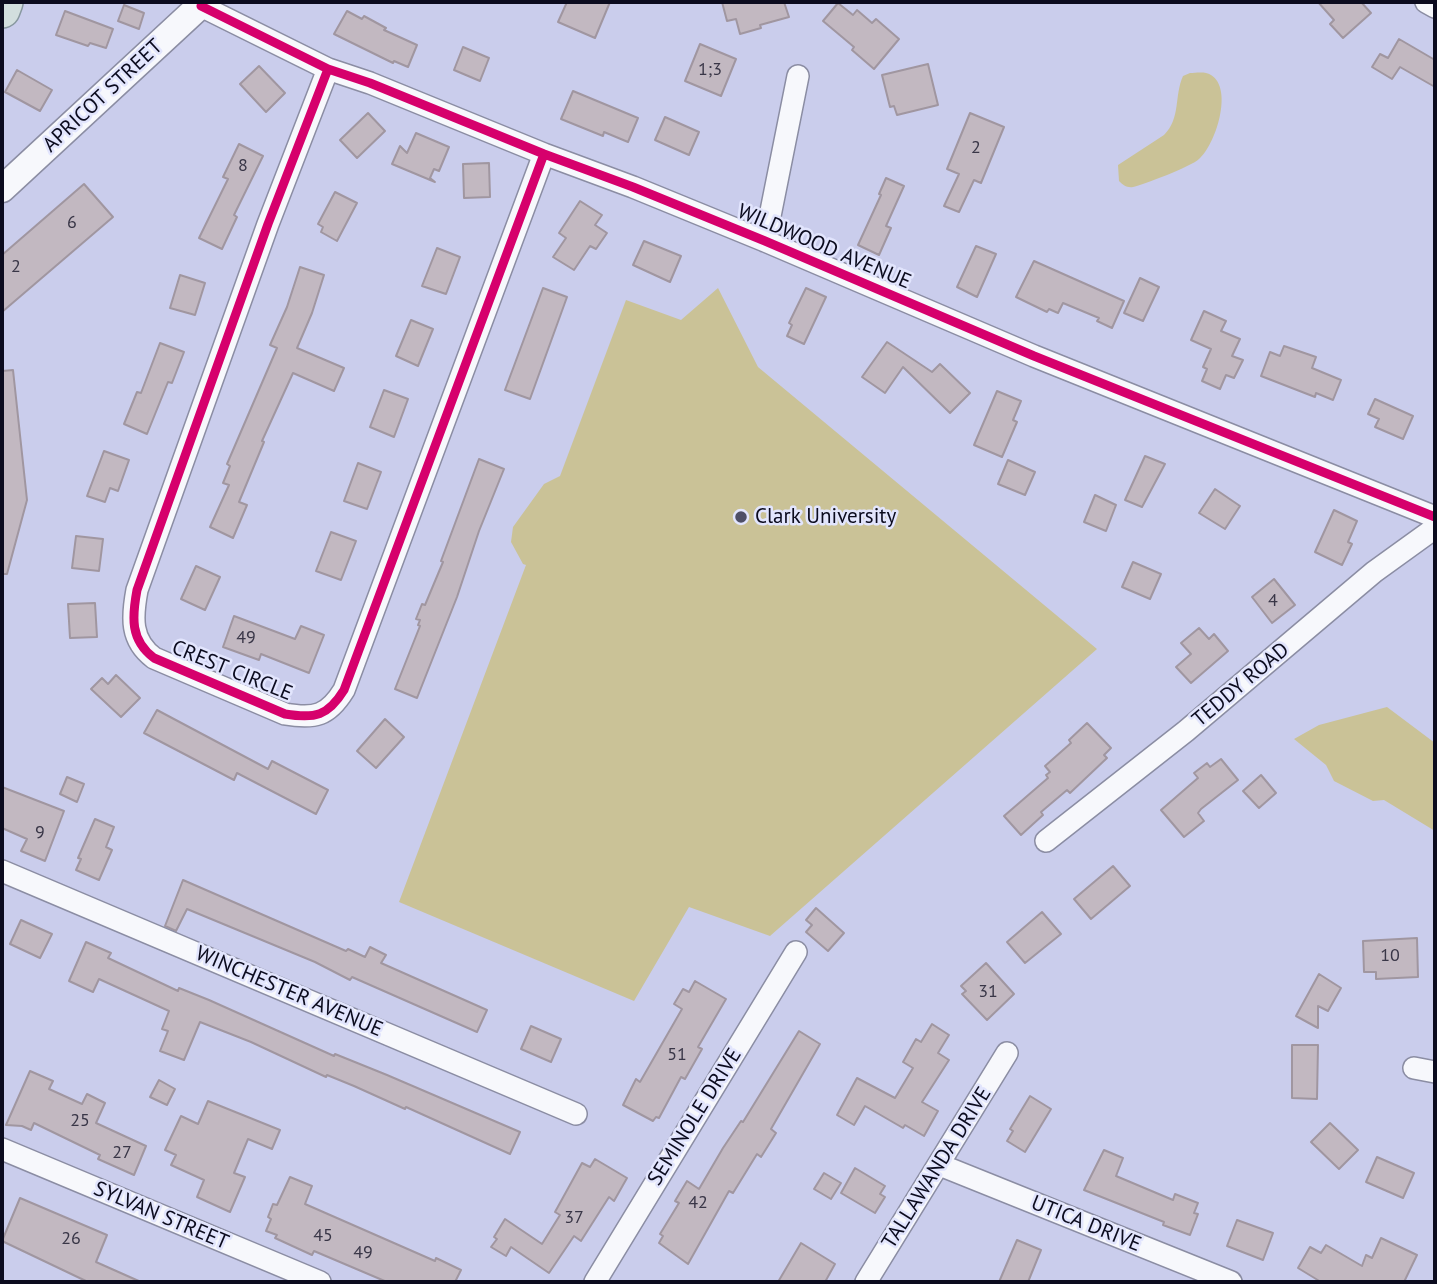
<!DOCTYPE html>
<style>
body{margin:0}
#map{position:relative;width:1437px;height:1284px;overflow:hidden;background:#cacdec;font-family:"PT Sans",sans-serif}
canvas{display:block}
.frame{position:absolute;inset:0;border:4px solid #0b0b1e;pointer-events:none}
</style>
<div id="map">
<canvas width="1437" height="1284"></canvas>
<div class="frame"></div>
</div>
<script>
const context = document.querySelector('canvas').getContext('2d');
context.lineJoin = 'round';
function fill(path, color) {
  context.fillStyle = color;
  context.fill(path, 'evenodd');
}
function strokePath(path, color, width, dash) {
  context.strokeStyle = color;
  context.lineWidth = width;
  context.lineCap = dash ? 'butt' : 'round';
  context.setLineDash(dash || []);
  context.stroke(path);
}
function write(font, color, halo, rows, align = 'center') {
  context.font = font + ' "PT Sans",sans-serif';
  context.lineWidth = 5;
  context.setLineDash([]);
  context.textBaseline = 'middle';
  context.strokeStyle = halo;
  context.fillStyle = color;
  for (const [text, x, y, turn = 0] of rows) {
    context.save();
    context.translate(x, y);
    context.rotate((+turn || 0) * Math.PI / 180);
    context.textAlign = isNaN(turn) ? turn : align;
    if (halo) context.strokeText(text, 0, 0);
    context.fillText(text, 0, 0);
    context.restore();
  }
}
fill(new Path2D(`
 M1190,73C1196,73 1205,71 1211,75C1234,89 1215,146 1199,159C1192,166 1143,185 1133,187C1127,188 1123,185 1119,181L1118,165L1164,135C1181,118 1174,96 1183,76Z
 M718,288L758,367L1097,649L770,936L689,907L634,1001L399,902L526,565L523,564L511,542L513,527L544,484L560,476L626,300L681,320Z
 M1387,707L1435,743V831L1384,800L1373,801L1334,781L1326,765L1294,739L1319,725Z`), '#cac297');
const building = new Path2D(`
 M567,2H610L595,38L558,22Z
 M722,2H784L789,17L760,25L761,28L740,34L736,19L727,21Z
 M1318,2H1361L1371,13L1343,38L1330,24L1334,20Z
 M838,3L853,15L857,10L872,23L876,19L899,39L874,69L852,50L854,47L823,21Z
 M124,5L144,13L139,29L118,21Z
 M65,11L113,29L106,48L90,43L88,46L56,35Z
 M347,11L362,19L364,16L386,28L384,30L417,45L408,67L394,61L393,63L334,34Z
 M1399,39L1435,60V87L1400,67L1392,79L1372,67L1380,54L1388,58Z
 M700,44L736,59L721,96L685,81Z
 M463,47L489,58L480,81L454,70Z
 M928,64L938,105L897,115L894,106L890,107L882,75Z
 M259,66L285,93L266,112L240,84Z
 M17,70L52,90L40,111L5,92Z
 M573,91L638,118L628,142L604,132L603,136L561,119Z
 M368,113L385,131L357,158L340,140Z
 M970,113L1004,127L981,183L974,180L959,212L944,206L959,174L947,169Z
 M665,117L699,132L689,155L655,140Z
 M416,133L449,147L439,171L434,169L430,178L435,182L392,164L400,146L407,153Z
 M239,144L263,156L234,215L237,217L222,249L199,238L228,179L223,177Z
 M489,163L490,197L464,198L463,164Z
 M886,178L904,186L886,226L891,228L879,255L858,245L881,195L879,194Z
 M84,184L113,217L2,312V255Z
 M335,192L357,203L337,241L321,232L323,227L318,224Z
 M580,201L602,215L595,225L607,233L596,249L590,246L574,270L553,257L566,238L559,233Z
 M644,241L681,256L670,282L633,265Z
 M976,246L996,254L977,297L957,287Z
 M437,248L460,257L446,294L422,286Z
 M1034,261L1124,301L1112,328L1097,321L1099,318L1063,303L1058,313L1049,309L1047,312L1016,297Z
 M300,267L324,275L312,313L297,348L344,368L334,391L293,373L262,441L264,442L239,502L247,505L233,538L210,527L229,485L223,483L230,466L227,464L277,348L270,345L287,307Z
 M180,275L205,283L195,315L170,308Z
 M1140,278L1159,287L1143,321L1124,313Z
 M543,288L567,297L530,399L505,390Z
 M806,288L826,297L804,344L787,336L792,325L789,323Z
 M1204,311L1226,321L1221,331L1240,339L1232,356L1243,360L1234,378L1226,375L1220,389L1202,381L1207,369L1203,367L1211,349L1191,340Z
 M411,320L433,329L418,366L396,356Z
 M887,342L932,372L940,364L970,393L950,413L903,367L885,393L862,377Z
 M160,343L184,352L172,383L168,382L147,434L124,424L137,392L141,393Z
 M1284,346L1316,357L1312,368L1341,380L1333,400L1316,393L1315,397L1261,376L1270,352L1280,356Z
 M13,370L27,500L7,574H2V371Z
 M384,390L408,399L394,437L370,427Z
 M997,391L1021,401L1013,420L1017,422L1002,457L974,445Z
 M1375,399L1413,416L1403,439L1375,427L1379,419L1368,414Z
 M104,451L129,460L118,491L110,488L105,502L87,496Z
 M1145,456L1165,464L1142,507L1125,500Z
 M479,459L504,469L479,531L457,597L417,698L395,689L420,626L418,625L420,620L416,619L422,604L425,605L443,562L441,561Z
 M1008,460L1035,472L1025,495L998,484Z
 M358,463L381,472L367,509L344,501Z
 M1215,489L1240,506L1225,529L1199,513Z
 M1095,495L1116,505L1106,531L1084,522Z
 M1334,510L1357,521L1348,542L1352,544L1342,565L1315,552Z
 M331,532L356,541L341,580L316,571Z
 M76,536L103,539L99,571L72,568Z
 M1133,562L1161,574L1150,599L1122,587Z
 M196,566L220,577L205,610L181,599Z
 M1274,579L1295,605L1272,623L1252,597Z
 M95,603L97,637L70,638L68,604Z
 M234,616L295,639L301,626L324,635L309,673L261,654L259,660L223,647Z
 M1199,628L1209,639L1214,634L1228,651L1191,683L1176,667L1191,654L1181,643Z
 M116,675L140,698L121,717L91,689L102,678L108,684Z
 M157,710L268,769L272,761L328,790L316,814L237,773L234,780L144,733Z
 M385,719L404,737L376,768L357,751Z
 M1087,723L1111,748L1104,755L1107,758L1070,793L1067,790L1041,812L1043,815L1021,835L1004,816L1048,778L1046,775L1050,772L1045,766L1071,743L1069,740Z
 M1221,759L1238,780L1201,809L1198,813L1204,821L1184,837L1161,810L1198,778L1194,773L1207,763L1210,767Z
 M1261,775L1276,793L1259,808L1243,791Z
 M67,777L84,784L77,802L60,794Z
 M2,787L64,811L45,861L21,851L27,839L2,828Z
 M95,819L114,827L106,847L112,850L99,880L76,870L81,859L78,858Z
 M1113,866L1130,886L1091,919L1074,899Z
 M183,880L346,951L348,949L365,957L370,947L386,955L381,963L487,1010L477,1032L352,977L350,980L315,962L187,909L176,931L165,926Z
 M816,908L844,933L828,951L806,932L812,925L806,920Z
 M1042,912L1061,934L1025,963L1007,942Z
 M21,920L52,934L40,958L10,944Z
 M1417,938L1418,977L1376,979V972H1364L1363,941Z
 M86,942L111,953L108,958L178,991L179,988L209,1000L334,1056L335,1054L387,1075L520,1132L510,1154L406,1107L405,1109L354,1086L327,1075L326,1077L251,1042L200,1022L184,1060L160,1051L168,1031L162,1029L169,1011L99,979L93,992L69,981Z
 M986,963L1014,994L987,1020L962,994L966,991L961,986Z
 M1319,974L1341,988L1328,1011L1318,1006V1028L1296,1016Z
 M695,981L726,999L698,1047L702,1049L685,1079L681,1077L659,1118L656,1117L653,1121L623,1105L636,1079L640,1082L682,1009L674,1004L683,989L689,992Z
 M932,1024L949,1035L938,1053L949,1060L922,1102L938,1111L924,1136L905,1125L903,1128L865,1106L854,1125L837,1115L857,1078L895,1098L913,1068L903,1062L916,1039L921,1042Z
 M531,1026L561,1039L551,1062L521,1049Z
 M799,1031L820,1044L771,1129L776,1133L761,1157L757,1154L733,1193L729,1191L688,1264L659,1243L663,1236L660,1234L679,1203L675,1201L687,1181L699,1189L723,1148L741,1121L743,1122Z
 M1292,1045H1318L1317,1099L1292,1098Z
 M30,1071L53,1081L49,1089L82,1104L87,1094L105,1103L96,1123L146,1146L134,1175L98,1159L100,1155L34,1123L31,1130L22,1126L6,1125Z
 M159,1080L175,1089L167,1105L150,1097Z
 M1030,1096L1051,1109L1025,1152L1007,1141L1013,1131L1010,1129Z
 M208,1101L280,1130L272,1149L248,1139L234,1173L245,1177L230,1212L197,1197L204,1180L171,1165L176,1155L165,1150L181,1116L198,1124Z
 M1330,1123L1358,1150L1339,1169L1311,1142Z
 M1104,1150L1123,1158L1116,1176L1173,1200L1175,1194L1198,1203L1194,1213L1198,1214L1190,1235L1163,1225L1164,1222L1084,1190Z
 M1377,1157L1414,1173L1403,1198L1366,1182Z
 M595,1159L627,1178L614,1201L609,1197L581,1241L574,1236L549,1273L511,1247L506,1256L491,1247L497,1239L494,1237L505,1219L542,1244L560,1215L555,1212L582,1163L590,1167Z
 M855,1168L885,1186L880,1194L885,1197L875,1213L841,1193Z
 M824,1173L841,1183L831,1199L814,1189Z
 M290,1177L312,1186L305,1204L435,1261L436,1258L461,1270L455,1282H387L314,1251L312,1255L275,1238L277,1235L266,1231L271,1219L268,1217L273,1204L277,1205Z
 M20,1198L107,1235L96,1262L141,1282H88L2,1241Z
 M1237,1220L1273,1233L1263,1260L1227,1246Z
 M1381,1238L1417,1255L1404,1282H1321L1298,1268L1310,1247L1321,1253L1326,1245L1362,1266L1366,1255L1372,1258Z
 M1017,1240L1041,1250L1028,1282H999Z
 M801,1243L835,1264L825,1282H778Z`);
fill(building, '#c2b8c1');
strokePath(building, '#a096a0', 2);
const minor = new Path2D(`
 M1426,2L1435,7
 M201,6L328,69L370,83L544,154L633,187L765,241L1034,356L1435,517
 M328,69L268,224L137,590C132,617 130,640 154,658L285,714C315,719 328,716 344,690L544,154
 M765,241L798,76
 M1046,841L1186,731L1374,572L1435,528
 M2,871L576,1114
 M1414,1068L1435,1072
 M2,1149L320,1282
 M940,1165L1231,1282
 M595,1282L796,952
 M866,1282L1007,1053`);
const tertiary = new Path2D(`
 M2,189L204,2`);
const trunk = new Path2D(`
 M2,10L5,2`);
strokePath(minor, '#8b8da3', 24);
strokePath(tertiary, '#8b8da3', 29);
strokePath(trunk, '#8898a0', 38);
strokePath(minor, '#f7f8fc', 21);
strokePath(tertiary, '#f7f8fc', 26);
strokePath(trunk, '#d2dede', 35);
strokePath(new Path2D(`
 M201,6L328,69L370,83L544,154L633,187L765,241L1034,356L1435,517
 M328,69L268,224L137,590C132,617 130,640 154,658L285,714C315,719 328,716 344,690L544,154`), '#d6006c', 9);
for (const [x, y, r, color] of [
 [741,517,7,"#4e4f66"]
]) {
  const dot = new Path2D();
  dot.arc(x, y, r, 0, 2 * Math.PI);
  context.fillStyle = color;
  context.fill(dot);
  strokePath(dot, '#e2e5fd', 2.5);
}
write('18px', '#393647', null, [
 ["1;3",710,70],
 ["2",976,148],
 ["8",243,166],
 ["6",72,223],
 ["2",16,267],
 ["4",1273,601],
 ["49",246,638],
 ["9",40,833],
 ["10",1390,956],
 ["31",988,992],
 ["51",677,1055],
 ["25",80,1121],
 ["27",122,1153],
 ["42",698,1203],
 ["37",574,1218],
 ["45",323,1236],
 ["26",71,1239],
 ["49",363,1253]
]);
write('21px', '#0b0b1e', '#e2e5fd', [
 ["APRICOT STREET",103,96,-43],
 ["WILDWOOD AVENUE",824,247,23],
 ["CREST CIRCLE",232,671,22],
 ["TEDDY ROAD",1241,685,-40],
 ["WINCHESTER AVENUE",289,992,23],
 ["SEMINOLE DRIVE",695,1117,-58],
 ["TALLAWANDA DRIVE",937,1168,-58],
 ["SYLVAN STREET",161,1216,23],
 ["UTICA DRIVE",1086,1224,22]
]);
write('21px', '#0b0b1e', '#e2e5fd', [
 ["Clark University",755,517]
], 'left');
</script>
